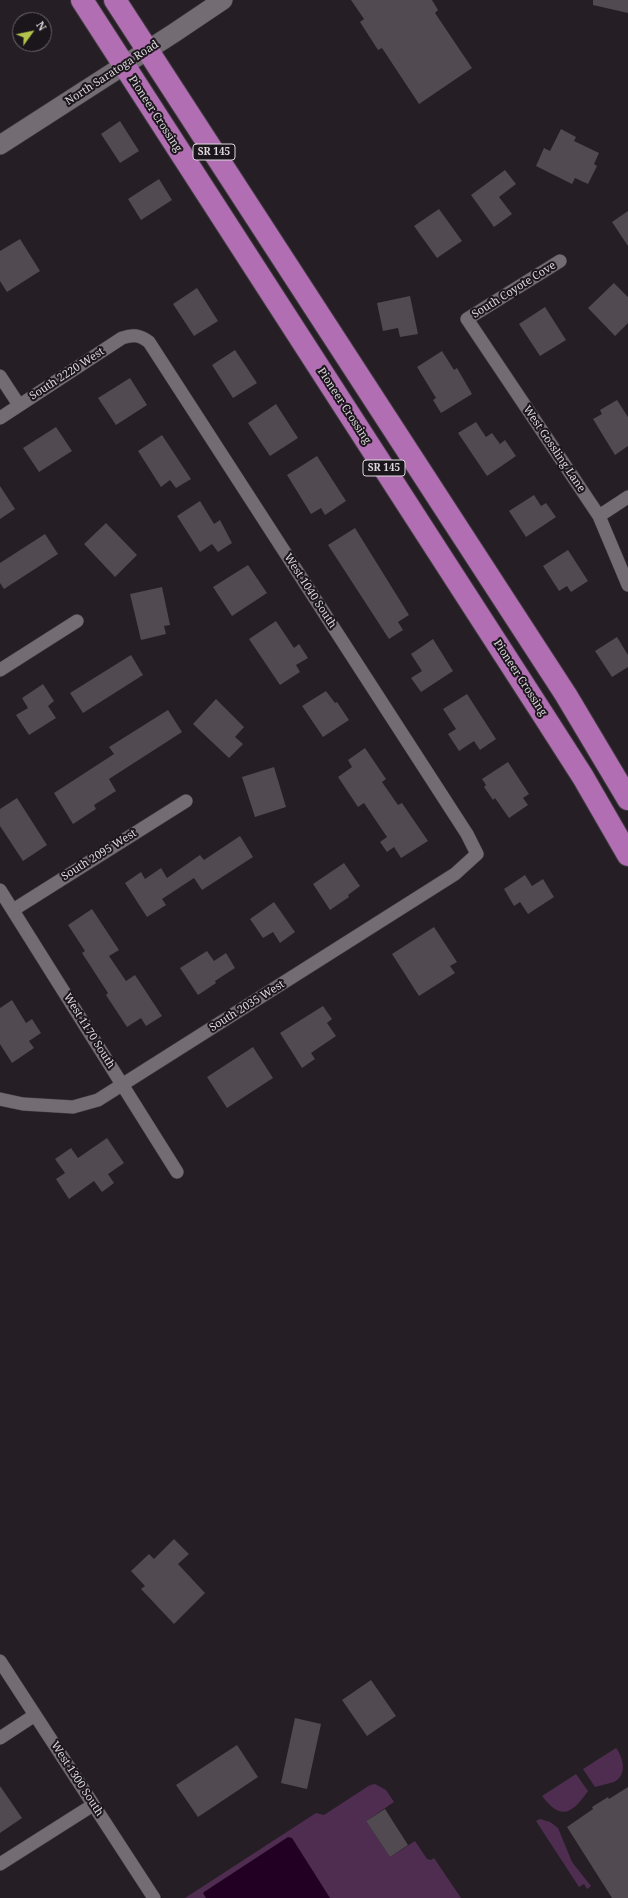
<!DOCTYPE html>
<style>
body{margin:0}
#map{position:relative;width:628px;height:1898px;overflow:hidden;background:#251f25;font-family:"Noto Serif",serif}
canvas{display:block}
.north{position:absolute;left:12px;top:12px;width:40px;height:40px;box-sizing:border-box;background:#1b161b;border:1px solid #686468;border-radius:50%;rotate:57deg;font-size:11px;font-weight:700;line-height:16px;text-align:center;color:#dcd8dc}
.north::after{content:'';display:block;margin:auto;width:14px;height:18px;background:#b3c24b;clip-path:polygon(50% 0,100% 100%,50% 72%,0 100%)}
</style>
<div id="map">
<canvas width="628" height="1898"></canvas>
<div class="north">N</div>
</div>
<script>
const context = document.querySelector('canvas').getContext('2d');
context.lineJoin = 'round';
function fill(path, color) {
  context.fillStyle = color;
  context.fill(path, 'evenodd');
}
function strokePath(path, color, width, dash) {
  context.strokeStyle = color;
  context.lineWidth = width;
  context.lineCap = dash ? 'butt' : 'round';
  context.setLineDash(dash || []);
  context.stroke(path);
}
function write(font, color, halo, rows, align = 'center') {
  context.font = font + ' "Noto Serif",serif';
  context.lineWidth = 4;
  context.setLineDash([]);
  context.textBaseline = 'middle';
  context.strokeStyle = halo;
  context.fillStyle = color;
  for (const [text, x, y, turn = 0] of rows) {
    context.save();
    context.translate(x, y);
    context.rotate((+turn || 0) * Math.PI / 180);
    context.textAlign = isNaN(turn) ? turn : align;
    if (halo) context.strokeText(text, 0, 0);
    context.fillText(text, 0, 0);
    context.restore();
  }
}
fill(new Path2D(`
 M616,1748C623,1757 628,1775 614,1782C608,1784 601,1785 595,1787L583,1769Z
 M576,1774L588,1791C572,1814 561,1821 542,1796Z
 M375,1784L386,1790L394,1802L366,1821L390,1857L415,1841L427,1859L431,1860L434,1858L461,1898H185L316,1813L324,1815L370,1785Z
 M540,1819L550,1822L558,1828L572,1862L591,1886L587,1889L584,1884L579,1887L536,1821Z`), '#4f2d50');
fill(new Path2D(`
 M288,1837L292,1838L330,1898H206L203,1893L204,1892Z`), '#210024');
fill(new Path2D(`
 M351,0H432L438,10L435,13L472,68L419,104L382,48L378,50L360,22L364,19Z
 M593,0H628V13L593,5Z
 M120,121L139,151L120,163L101,134Z
 M561,129L576,137L574,141L599,153L594,164L597,166L588,184L575,178L572,184L536,166L544,148L550,151Z
 M505,170L516,184L499,197L512,214L494,227L471,195Z
 M159,179L172,200L141,220L128,199Z
 M439,209L462,241L437,258L414,226Z
 M628,211V246L612,222Z
 M20,239L40,271L7,292L0,281V251Z
 M614,283L628,297V323L615,336L588,308Z
 M197,288L218,321L194,336L173,304Z
 M410,296L418,334L400,337L398,328L383,331L377,303Z
 M545,307L566,340L540,356L519,324Z
 M235,350L257,383L233,398L212,365Z
 M442,351L454,370L457,368L472,394L441,413L433,400L436,398L417,367Z
 M130,378L147,405L116,425L98,398Z
 M617,400L628,417V446L615,455L593,419L602,414L600,410Z
 M276,404L298,438L270,456L248,423Z
 M476,422L486,437L492,433L500,444L505,440L516,456L487,476L458,433Z
 M56,427L72,451L39,472L23,448Z
 M162,435L191,479L176,488L170,480L161,487L138,451Z
 M317,456L346,501L325,515L321,508L311,514L287,475Z
 M0,486L15,509L0,519Z
 M534,495L541,506L546,503L556,517L526,537L509,511Z
 M200,501L214,524L220,520L232,543L218,552L212,544L200,552L177,516Z
 M106,523L137,555L115,577L84,544Z
 M355,528L409,615L398,622L403,630L389,639L328,545Z
 M45,534L58,554L4,589L0,583V563Z
 M568,550L588,581L571,592L567,586L559,591L543,566Z
 M248,565L267,593L232,616L213,587Z
 M162,587L170,625L164,626L166,634L141,640L130,594Z
 M276,621L294,648L299,644L308,658L296,665L300,672L280,685L249,639Z
 M617,637L628,655V667L612,677L595,651Z
 M433,639L453,671L421,692L411,678L422,671L411,654Z
 M131,655L143,675L83,713L70,693Z
 M43,684L54,701L48,706L56,718L29,735L16,715L28,708L22,698Z
 M326,691L335,703L337,702L349,720L323,737L302,706Z
 M467,694L496,739L480,750L474,741L459,751L448,734L456,729L443,709Z
 M216,699L244,727L235,737L243,744L229,758L193,724Z
 M168,710L182,732L109,779L116,791L94,805L96,809L73,824L54,793L114,754L109,747Z
 M365,748L386,779L382,782L398,805L402,803L428,841L401,858L394,847L387,852L380,842L387,837L364,803L358,807L338,777L352,767L348,760Z
 M508,762L529,794L523,798L528,805L509,818L495,798L493,800L484,787L486,785L482,779Z
 M274,767L286,807L255,817L242,777Z
 M17,798L47,845L23,861L0,826V809Z
 M240,836L253,857L202,890L194,878L162,899L166,905L147,917L125,883L141,872L145,879L161,868L167,878L200,855L204,860Z
 M344,863L360,886L348,895L349,897L330,910L313,884Z
 M525,875L532,886L543,879L554,897L528,914L520,902L514,906L504,889Z
 M274,902L295,932L280,943L273,932L263,938L250,919Z
 M92,909L119,950L109,956L126,981L135,975L162,1016L146,1026L141,1018L127,1027L106,995L108,993L82,953L85,951L68,925Z
 M434,927L457,962L450,966L455,973L419,996L392,954Z
 M207,951L214,961L226,953L235,968L215,981L216,983L198,995L180,968Z
 M12,1000L26,1023L32,1019L41,1033L29,1041L34,1048L12,1063L0,1044V1008Z
 M323,1006L332,1019L327,1023L336,1036L311,1053L315,1059L302,1068L280,1033Z
 M253,1047L273,1078L227,1108L207,1077Z
 M107,1138L124,1163L108,1174L114,1183L102,1192L94,1181L69,1199L56,1179L65,1173L55,1159L71,1148L78,1158Z
 M174,1539L189,1554L178,1564L205,1593L174,1624L141,1589L145,1586L131,1571L149,1554L154,1559Z
 M371,1680L396,1716L367,1736L342,1700Z
 M295,1718L321,1724L307,1789L281,1783Z
 M237,1745L258,1777L198,1817L176,1785Z
 M0,1786L22,1818L0,1833Z
 M628,1787V1898H612L567,1827L593,1809L592,1807L608,1797L609,1799Z
 M385,1809L408,1845L390,1857L366,1821Z`), '#514a51');
const street = new Path2D(`
 M560,261L467,319L599,516L628,585
 M0,376L19,405
 M0,418L122,338C133,334 140,335 149,342L467,834L477,854L455,874L98,1100L73,1107L23,1104L0,1099
 M599,516L628,497
 M0,670L77,621
 M0,890L177,1172
 M13,910L186,801
 M0,1661L154,1898
 M0,1738L35,1715
 M0,1864L93,1805`);
const secondary = new Path2D(`
 M0,145L174,33L223,0`);
const highway = new Path2D(`
 M82,0L542,713L583,777L628,855
 M115,0L566,695L628,799`);
strokePath(street, '#3f3b3f', 14);
strokePath(secondary, '#3f3b3f', 20);
strokePath(highway, '#3f3b3f', 24);
strokePath(street, '#736c73', 13);
strokePath(secondary, '#736c73', 19);
strokePath(highway, '#b16eb2', 22);
for (const [x, y, w] of [
 [214,152,42],
 [384,468,42]
]) {
  const box = new Path2D();
  box.roundRect(x - w / 2, y - 8, w, 16, 3);
  context.fillStyle = '#1b161b';
  context.fill(box);
  strokePath(box, '#dcd8dc', 1);
}
write('bold 10px', '#dcd8dc', null, [
 ["SR 145",214,152],
 ["SR 145",384,468]
]);
write('11px', '#dcd8dc', '#1b161b', [
 ["North Saratoga Road",112,73,-33],
 ["Pioneer Crossing",155,114,57],
 ["South Coyote Cove",514,290,-32],
 ["South 2220 West",67,374,-33],
 ["Pioneer Crossing",344,406,57],
 ["West Gossling Lane",554,449,56],
 ["West 1040 South",310,591,57],
 ["Pioneer Crossing",520,678,57],
 ["South 2095 West",99,855,-32],
 ["South 2035 West",247,1006,-32],
 ["West 1170 South",89,1031,58],
 ["West 1300 South",77,1779,57]
]);
</script>
